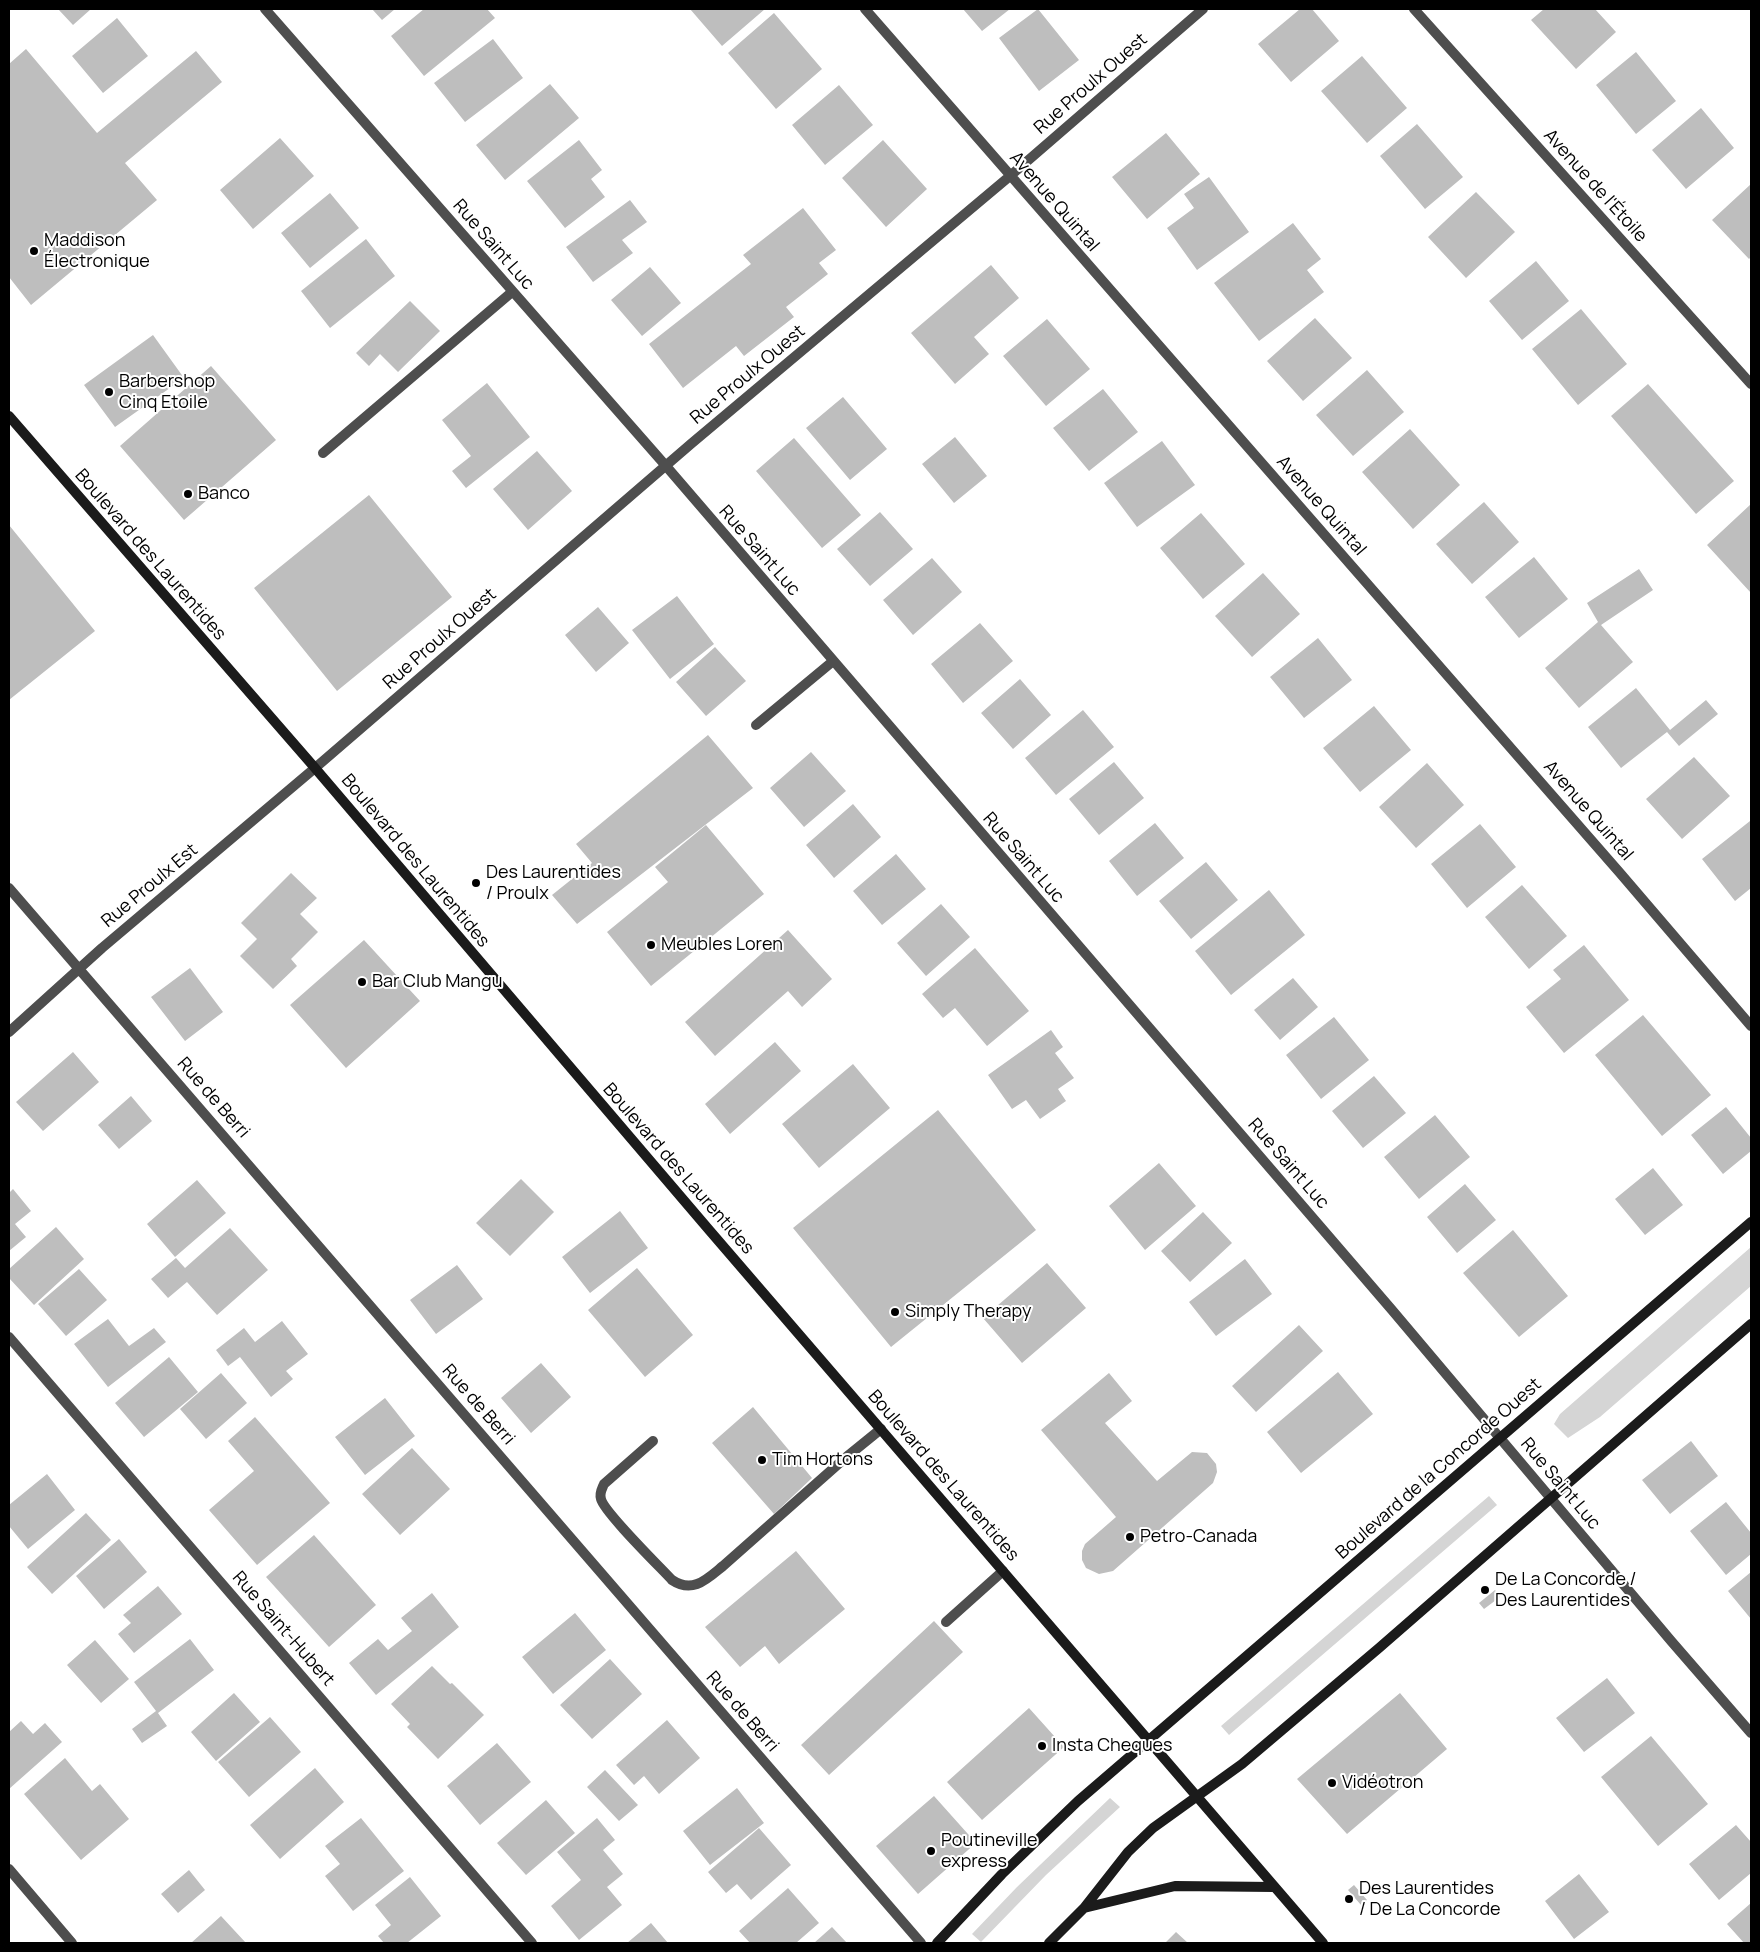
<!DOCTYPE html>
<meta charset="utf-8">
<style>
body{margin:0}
#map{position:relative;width:1760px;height:1952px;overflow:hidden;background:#fff;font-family:Manrope,sans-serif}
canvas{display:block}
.frame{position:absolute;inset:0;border:10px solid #000;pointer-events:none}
</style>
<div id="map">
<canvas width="1760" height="1952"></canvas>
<div class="frame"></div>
</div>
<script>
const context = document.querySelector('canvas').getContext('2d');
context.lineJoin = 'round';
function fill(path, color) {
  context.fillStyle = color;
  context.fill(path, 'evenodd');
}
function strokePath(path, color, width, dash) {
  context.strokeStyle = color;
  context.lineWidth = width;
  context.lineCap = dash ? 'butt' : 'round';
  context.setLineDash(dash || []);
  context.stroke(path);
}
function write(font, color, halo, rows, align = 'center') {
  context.font = font + ' Manrope,sans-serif';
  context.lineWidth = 4;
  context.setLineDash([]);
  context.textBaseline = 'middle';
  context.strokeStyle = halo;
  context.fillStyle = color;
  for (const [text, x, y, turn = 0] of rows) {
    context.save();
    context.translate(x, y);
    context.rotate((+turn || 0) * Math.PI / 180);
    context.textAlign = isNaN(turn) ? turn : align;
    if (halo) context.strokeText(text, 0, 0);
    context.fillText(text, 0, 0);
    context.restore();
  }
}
fill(new Path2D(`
 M1751,1247V1286L1600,1417L1568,1438L1554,1424L1560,1414Z
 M1489,1496L1497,1505L1229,1735L1221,1726Z
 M1110,1798L1120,1807L1046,1875L981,1942L972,1934L1017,1887Z`), '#d5d5d5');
fill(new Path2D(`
 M58,9H91L73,25Z
 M372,9H395L382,20Z
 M424,9H487L495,18L424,76L391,36Z
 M690,9H765L722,46Z
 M963,9H1010L982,31Z
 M1038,9L1079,60L1039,91L999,38Z
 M1300,9H1312L1339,41L1291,82L1258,44Z
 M1544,9H1595L1616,32L1576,69L1531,20Z
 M774,13L822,69L776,109L728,53Z
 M117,18L148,56L103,93L72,56Z
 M493,39L523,78L465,122L434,83Z
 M26,49L97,133L196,51L222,82L125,163L157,200L31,305L9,277V64Z
 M1636,52L1676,101L1636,134L1596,85Z
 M1362,56L1407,108L1367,143L1321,91Z
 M550,84L579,118L505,180L476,145Z
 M839,85L873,125L825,165L792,125Z
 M1701,108L1734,148L1686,189L1652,150Z
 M1417,124L1463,177L1425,209L1380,156Z
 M1166,133L1200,174L1147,219L1112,177Z
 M280,138L314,176L253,229L220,190Z
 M579,140L602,170L591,179L605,197L565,228L527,181Z
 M883,140L927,189L886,227L842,178Z
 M1209,177L1249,232L1197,270L1167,228L1194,208L1184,194Z
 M1751,184V257L1749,259L1712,220Z
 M1476,192L1515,232L1466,278L1428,237Z
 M330,193L359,228L310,268L281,233Z
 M630,200L647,222L622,240L633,253L593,282L566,247Z
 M803,208L836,250L819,263L828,274L786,307L794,317L744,356L736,346L683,388L649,344L751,264L743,255Z
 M1293,223L1321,259L1307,270L1324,292L1259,341L1214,283Z
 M366,239L395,276L330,328L301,291Z
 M1536,261L1569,301L1522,340L1489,301Z
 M991,265L1019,298L974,337L989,354L955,384L911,333Z
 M650,267L681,303L642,336L611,300Z
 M410,301L440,331L398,372L380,354L369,366L356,353Z
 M1581,309L1627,364L1578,405L1532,349Z
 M1315,318L1352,358L1303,401L1267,361Z
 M1047,319L1090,369L1046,406L1003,356Z
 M153,335L184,378L115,427L84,385Z
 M211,366L276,440L184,520L120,446Z
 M1367,370L1404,412L1353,456L1316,415Z
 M487,383L530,437L466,488L452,471L471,456L442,420Z
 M1648,384L1734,481L1696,514L1611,416Z
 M1103,389L1138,432L1089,471L1053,428Z
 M843,397L887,449L850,480L806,428Z
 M1410,429L1460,485L1413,529L1362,472Z
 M955,437L987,476L954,503L922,464Z
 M794,438L861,515L822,548L756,471Z
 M1162,441L1195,485L1137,527L1104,483Z
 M537,451L572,491L528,530L493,489Z
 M369,495L452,597L337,691L254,588Z
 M1484,502L1519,542L1472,584L1436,544Z
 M1751,504V593L1707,545Z
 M880,512L913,549L870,586L837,549Z
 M1201,513L1245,564L1203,599L1160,548Z
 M9,525L95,631L9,700Z
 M1534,557L1568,599L1519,638L1485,597Z
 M932,558L962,592L913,635L883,600Z
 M1639,569L1653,590L1601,625L1633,662L1579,708L1545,668L1598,622L1587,603Z
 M1263,573L1300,614L1252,657L1215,616Z
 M677,596L714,644L670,679L632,630Z
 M598,607L629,643L596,672L565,635Z
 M980,623L1013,661L963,703L931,664Z
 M1318,638L1352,680L1304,718L1270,677Z
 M715,647L746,681L706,716L676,682Z
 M1020,679L1051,715L1013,749L981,713Z
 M1636,688L1670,730L1706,700L1718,714L1679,746L1667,732L1621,768L1588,727Z
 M1374,706L1411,750L1360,792L1323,748Z
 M1083,710L1114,747L1056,795L1025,758Z
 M708,735L753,788L577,924L552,895L592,863L576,844Z
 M811,752L846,791L804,827L770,788Z
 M1694,757L1730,796L1682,839L1646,799Z
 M1114,762L1144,798L1099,835L1069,799Z
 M1427,763L1464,805L1416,848L1379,807Z
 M853,804L881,837L834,878L806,845Z
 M1750,821L1751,822V888L1735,901L1702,859Z
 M1155,823L1184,858L1137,896L1109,861Z
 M1480,824L1516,867L1467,908L1431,864Z
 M706,825L764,894L651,986L607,932L668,882L655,867Z
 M896,854L926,889L882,925L853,891Z
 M1206,862L1238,900L1191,939L1159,901Z
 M291,873L317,898L300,914L318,932L291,959L297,966L273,989L240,956L257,939L241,923Z
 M1522,885L1567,936L1529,969L1485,917Z
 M1269,890L1305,935L1231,995L1195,951Z
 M941,904L970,937L926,976L897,943Z
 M788,930L832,979L802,1007L788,991L715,1056L685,1022Z
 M364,940L420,1001L346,1068L290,1005Z
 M1584,945L1629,1000L1564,1053L1526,1007L1561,979L1553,970Z
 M975,948L1029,1011L987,1046L955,1008L943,1018L922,994Z
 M190,968L223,1012L185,1041L151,997Z
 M1293,978L1318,1007L1280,1040L1254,1010Z
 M1643,1015L1711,1095L1662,1136L1595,1055Z
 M1334,1017L1369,1060L1321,1099L1286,1055Z
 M1051,1030L1063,1047L1055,1053L1074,1078L1058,1089L1066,1101L1040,1119L1026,1100L1012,1109L988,1075Z
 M775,1042L801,1071L730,1134L705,1104Z
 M73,1052L99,1082L43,1131L16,1102Z
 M853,1064L890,1108L819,1168L782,1124Z
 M1374,1076L1406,1113L1363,1148L1332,1111Z
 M131,1096L152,1121L119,1149L98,1125Z
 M1726,1107L1751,1138V1151L1723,1174L1691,1135Z
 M938,1110L1036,1230L891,1347L793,1228Z
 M1435,1115L1470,1157L1419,1199L1384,1157Z
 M1159,1163L1196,1206L1145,1250L1109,1206Z
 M1653,1168L1683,1205L1645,1235L1615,1199Z
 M521,1179L554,1212L510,1256L476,1223Z
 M197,1180L226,1213L175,1257L147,1224Z
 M1465,1184L1496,1220L1457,1253L1427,1217Z
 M13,1189L31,1211L15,1224L26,1237L9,1251V1193Z
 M620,1211L648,1248L590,1293L562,1257Z
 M1203,1212L1232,1243L1190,1282L1161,1251Z
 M56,1227L84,1259L34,1305L9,1278V1269Z
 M230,1228L268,1270L217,1315L187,1282L168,1298L151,1279L176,1258L185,1268Z
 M1513,1230L1568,1296L1519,1337L1463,1273Z
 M1245,1259L1272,1294L1216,1336L1189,1302Z
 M1047,1263L1086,1308L1022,1363L983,1318Z
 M457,1265L483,1299L436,1334L410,1300Z
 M637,1268L693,1335L645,1377L588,1310Z
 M79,1269L107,1300L66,1336L38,1304Z
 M108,1319L129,1346L154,1328L166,1342L108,1387L74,1344Z
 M282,1321L308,1354L286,1371L293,1379L271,1397L240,1357L228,1366L216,1350L244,1328L255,1342Z
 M1299,1325L1323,1351L1256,1412L1232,1386Z
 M169,1357L198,1392L144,1437L115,1403Z
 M541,1363L571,1397L531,1433L501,1398Z
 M1338,1372L1373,1414L1301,1473L1267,1432Z
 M221,1373L247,1403L206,1439L180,1409Z
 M1109,1373L1132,1401L1105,1423L1157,1481L1192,1452L1207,1453L1216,1464L1217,1472L1213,1483L1113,1571L1099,1574L1086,1568L1082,1560V1551L1085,1544L1116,1517L1041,1430Z
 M385,1398L415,1436L365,1475L335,1437Z
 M753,1407L812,1478L774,1514L712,1443Z
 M255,1417L330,1503L257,1565L209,1510L254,1471L228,1441Z
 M1691,1441L1718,1476L1670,1514L1642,1480Z
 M412,1448L450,1489L400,1535L362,1494Z
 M47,1474L75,1510L28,1549L9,1526V1505Z
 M1726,1502L1751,1533V1554L1726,1575L1690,1531Z
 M86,1513L111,1540L52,1594L27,1567Z
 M314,1535L376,1605L329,1647L266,1577Z
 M119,1539L147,1572L104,1609L76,1576Z
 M796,1551L845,1609L779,1664L765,1646L740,1667L705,1627Z
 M1751,1572V1619L1728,1591Z
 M158,1586L182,1614L134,1653L118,1634L131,1623L123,1615Z
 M1495,1590L1500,1597L1484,1609L1479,1603Z
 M432,1593L459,1627L376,1695L349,1663L378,1639L388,1650L412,1631L401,1618Z
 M575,1613L606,1650L553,1694L522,1657Z
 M934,1621L963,1652L829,1775L801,1745Z
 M190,1639L214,1670L158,1713L167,1726L142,1743L132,1729L156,1711L134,1682Z
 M95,1640L129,1679L101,1703L67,1665Z
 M610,1659L642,1694L592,1739L560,1705Z
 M432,1666L450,1684L452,1683L484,1715L438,1759L407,1727L410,1724L391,1704Z
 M1607,1678L1635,1713L1584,1752L1556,1718Z
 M234,1693L260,1722L216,1761L191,1732Z
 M1400,1693L1447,1749L1347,1834L1297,1779Z
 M1029,1708L1064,1747L982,1820L947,1782Z
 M270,1717L301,1752L249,1797L218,1762Z
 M667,1720L700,1758L659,1794L644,1776L634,1785L616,1765Z
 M21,1721L33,1734L45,1723L62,1742L9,1789V1732Z
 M1651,1736L1708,1804L1658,1846L1601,1777Z
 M497,1743L531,1782L480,1825L447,1786Z
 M65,1758L92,1791L100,1784L129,1819L81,1860L24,1794Z
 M315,1768L344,1802L280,1859L250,1825Z
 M605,1770L638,1805L619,1821L587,1787Z
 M737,1788L764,1823L710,1865L683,1831Z
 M934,1796L976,1843L918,1894L876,1846Z
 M546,1800L575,1833L526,1875L497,1843Z
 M361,1818L404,1871L353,1911L325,1876L340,1864L325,1846Z
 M597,1818L615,1840L603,1850L623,1874L607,1887L622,1905L579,1940L551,1906L581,1880L557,1852Z
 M1736,1825L1751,1842V1873L1719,1900L1689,1864Z
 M759,1828L791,1865L751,1900L737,1884L726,1893L708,1872Z
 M189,1870L205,1890L178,1913L161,1894Z
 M1579,1874L1609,1912L1574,1939L1545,1901Z
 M410,1877L441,1916L407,1943H384L378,1936L391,1925L375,1905Z
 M1354,1885L1367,1900L1361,1905L1348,1890Z
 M788,1888L819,1923L796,1943H750L739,1931Z
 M1751,1903V1943H1744L1727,1924Z
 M221,1916L246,1943H191Z
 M651,1923L668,1943H627Z
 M832,1927L847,1943H814Z
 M1176,1932L1188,1943H1165Z`), '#bebebe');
strokePath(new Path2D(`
 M323,453L512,292
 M756,725L832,662
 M653,1441L604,1484C602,1489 599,1493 601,1499C604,1512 660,1567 672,1580C693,1594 707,1579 723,1566L844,1459L881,1429
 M946,1622L1003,1571`), '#4e4e4e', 10);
strokePath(new Path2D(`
 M265,9L666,466L1392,1310L1672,1642L1751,1733
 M865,9L1620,873L1751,1026
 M1414,9L1751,384
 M9,888L921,1943
 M9,1032L102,948L315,768L692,443L1010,176L1203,9
 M9,1337L532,1943
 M9,1869L72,1943`), '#4e4e4e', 10);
strokePath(new Path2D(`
 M9,416L315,768L710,1231L1323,1943
 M1084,1908L1175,1886L1274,1887
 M937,1943L1002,1874L1078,1801L1751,1222
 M1049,1943L1084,1908L1128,1852L1153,1828L1242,1764L1379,1648L1751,1324`), '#1b1b1b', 10);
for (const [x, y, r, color] of [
 [34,251,5,"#000"],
 [109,392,5,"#000"],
 [188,494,5,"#000"],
 [476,883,5,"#000"],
 [651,945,5,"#000"],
 [362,982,5,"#000"],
 [895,1312,5,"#000"],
 [762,1460,5,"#000"],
 [1130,1537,5,"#000"],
 [1485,1590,5,"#000"],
 [1042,1746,5,"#000"],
 [1332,1783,5,"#000"],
 [931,1851,5,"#000"],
 [1349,1899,5,"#000"]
]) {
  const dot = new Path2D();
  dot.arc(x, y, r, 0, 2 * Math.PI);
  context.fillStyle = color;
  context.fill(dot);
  strokePath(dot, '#fff', 2);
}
write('18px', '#000', '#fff', [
 ["Rue Proulx Ouest",1091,84,-41],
 ["Avenue de l'Étoile",1595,186,48],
 ["Avenue Quintal",1054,202,49],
 ["Rue Saint Luc",493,245,49],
 ["Rue Proulx Ouest",748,375,-40],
 ["Avenue Quintal",1321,506,49],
 ["Rue Saint Luc",759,551,49],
 ["Boulevard des Laurentides",150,555,49],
 ["Rue Proulx Ouest",440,639,-41],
 ["Avenue Quintal",1588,811,49],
 ["Rue Saint Luc",1023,858,49],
 ["Boulevard des Laurentides",415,861,50],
 ["Rue Proulx Est",150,886,-40],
 ["Rue de Berri",213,1098,49],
 ["Rue Saint Luc",1288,1164,49],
 ["Boulevard des Laurentides",678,1169,49],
 ["Rue de Berri",478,1405,49],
 ["Boulevard de la Concorde Ouest",1439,1469,-41],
 ["Boulevard des Laurentides",943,1476,49],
 ["Rue Saint Luc",1560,1484,50],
 ["Rue Saint-Hubert",283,1629,49],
 ["Rue de Berri",742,1712,49]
]);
write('18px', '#000', '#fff', [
 ["Maddison",44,241],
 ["Électronique",44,262],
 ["Barbershop",119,382],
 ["Cinq Etoile",119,403],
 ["Banco",198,494],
 ["Des Laurentides",486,873],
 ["/ Proulx",486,894],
 ["Meubles Loren",661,945],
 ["Bar Club Mangu",372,982],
 ["Simply Therapy",905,1312],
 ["Tim Hortons",772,1460],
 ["Petro-Canada",1140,1537],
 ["De La Concorde /",1495,1580],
 ["Des Laurentides",1495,1601],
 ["Insta Cheques",1052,1746],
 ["Vidéotron",1342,1783],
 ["Poutineville",941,1841],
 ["express",941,1862],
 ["Des Laurentides",1359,1889],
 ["/ De La Concorde",1359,1910]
], 'left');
</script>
